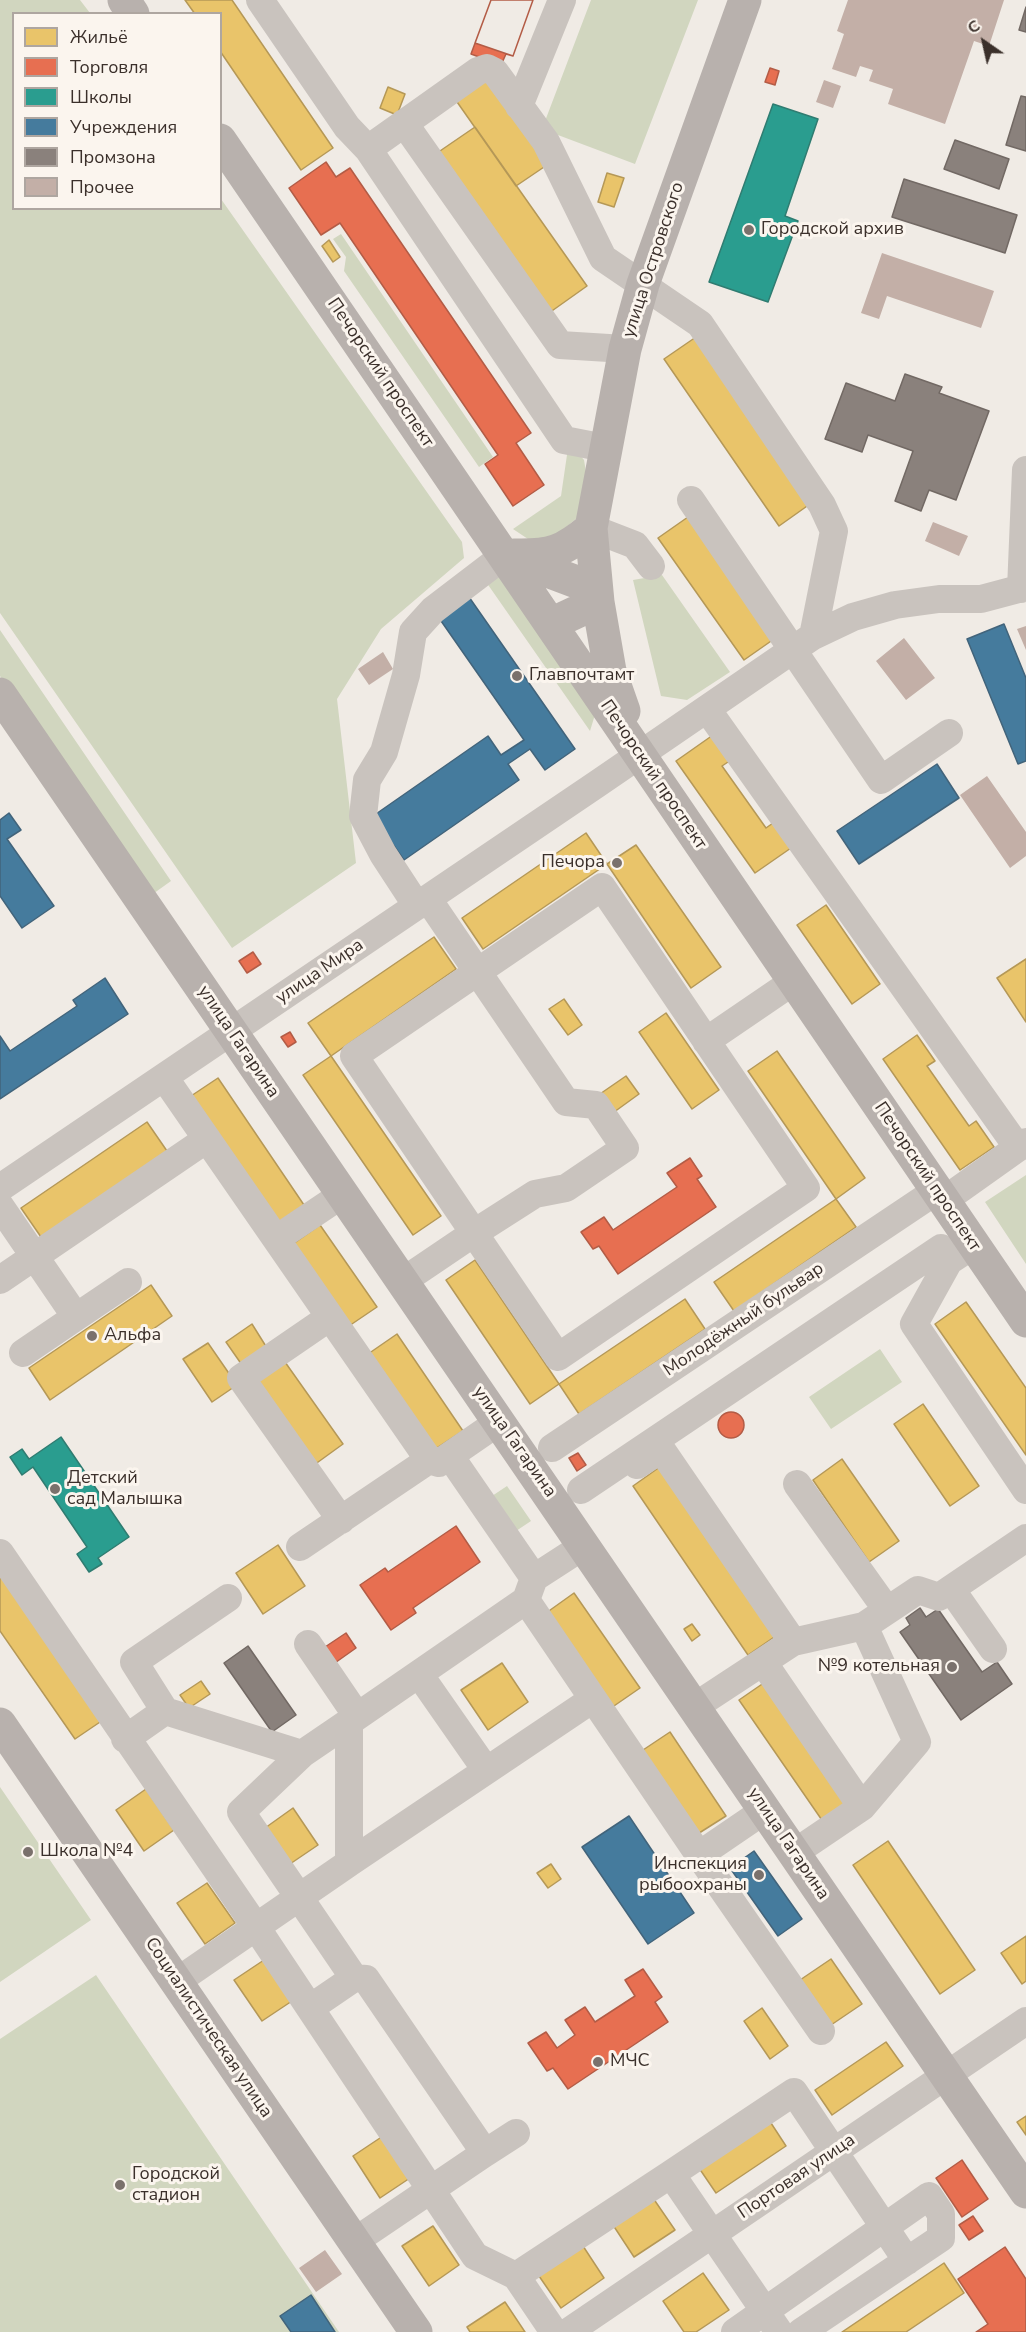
<!DOCTYPE html>
<meta charset="utf-8">
<style>
body{margin:0}
#map{position:relative;width:1026px;height:2332px;overflow:hidden;background:#f0ebe5;font-family:"Nunito Sans",sans-serif}
canvas{display:block}
.legend{position:absolute;left:12px;top:12px;width:210px;height:198px;box-sizing:border-box;background:#fbf5ee;border:2px solid #aea6a0;margin:0;padding:8px 10px;list-style:none;font-size:18px;color:#3b302b}
.legend li{display:flex;align-items:center;gap:12px;height:30px}
.legend b{width:30px;border:2px solid #aea6a0}
.north{position:absolute;left:954px;top:12px;width:60px;height:60px;-webkit-text-stroke:4px #fbf5ee;paint-order:stroke;rotate:326deg;font-size:16px;font-weight:700;line-height:24px;text-align:center;color:#3b302b}
.north::after{content:'';display:block;margin:auto;width:21px;height:27px;background:#3b302b;clip-path:polygon(50% 0,100% 100%,50% 72%,0 100%)}
</style>
<div id="map">
<canvas width="1026" height="2332"></canvas>
<ul class="legend">
<li><b style="height:16px;background:#e9c46a"></b>Жильё</li>
<li><b style="height:16px;background:#e76f51"></b>Торговля</li>
<li><b style="height:16px;background:#2a9d8f"></b>Школы</li>
<li><b style="height:16px;background:#457b9d"></b>Учреждения</li>
<li><b style="height:16px;background:#8a817c"></b>Промзона</li>
<li><b style="height:16px;background:#c3afa7"></b>Прочее</li>
</ul>
<div class="north">С</div>
</div>
<script>
const context = document.querySelector('canvas').getContext('2d');
context.lineJoin = 'round';
function fill(path, color) {
  context.fillStyle = color;
  context.fill(path, 'evenodd');
}
function strokePath(path, color, width, dash) {
  context.strokeStyle = color;
  context.lineWidth = width;
  context.lineCap = dash ? 'butt' : 'round';
  context.setLineDash(dash || []);
  context.stroke(path);
}
function write(font, color, halo, rows, align = 'center') {
  context.font = font + ' "Nunito Sans",sans-serif';
  context.lineWidth = 6;
  context.setLineDash([]);
  context.textBaseline = 'middle';
  context.strokeStyle = halo;
  context.fillStyle = color;
  for (const [text, x, y, turn = 0] of rows) {
    context.save();
    context.translate(x, y);
    context.rotate((+turn || 0) * Math.PI / 180);
    context.textAlign = isNaN(turn) ? turn : align;
    if (halo) context.strokeText(text, 0, 0);
    context.fillText(text, 0, 0);
    context.restore();
  }
}
fill(new Path2D(`
 M0,0H80L90,13L14,14V208H220L221,199L462,542L464,558L381,629L337,699L356,863L232,948L0,613Z
 M591,0H698L635,164L542,129Z
 M341,234L493,457L479,467L344,271L346,257L333,239Z
 M568,448L579,454L584,460L587,478L577,518L557,535L531,541L513,529L561,496Z
 M500,568L597,708L590,731L484,579Z
 M662,575L730,672L687,700L661,696L633,580Z
 M0,630L171,881L150,896L0,676Z
 M1026,1175V1264L985,1202Z
 M880,1349L902,1382L831,1429L809,1397Z
 M507,1486L531,1521L516,1531L492,1496Z
 M0,1787L91,1920L0,1982Z
 M96,1975L339,2332H0V2039Z`), '#d1d6bf');
const homes = new Path2D(`
 M185,0H232L333,148L301,170L220,51V14H195Z
 M486,78L547,165L516,186L455,99Z
 M388,87L405,94L397,115L380,108Z
 M475,127L587,286L549,313L437,153Z
 M607,173L624,178L614,207L598,202Z
 M329,240L340,257L333,262L322,246Z
 M696,337L810,504L779,526L664,359Z
 M688,517L774,639L744,660L658,538Z
 M713,735L731,760L722,766L766,828L773,823L791,848L755,873L676,761Z
 M586,833L607,864L483,949L462,918Z
 M636,845L721,967L691,988L607,864Z
 M826,905L880,984L852,1004L797,925Z
 M434,937L456,969L331,1056L308,1023Z
 M1026,959V1022L997,978Z
 M564,999L582,1025L568,1035L549,1009Z
 M666,1013L719,1090L692,1109L639,1032Z
 M917,1035L935,1061L927,1066L969,1126L976,1121L994,1147L960,1170L883,1059Z
 M777,1051L865,1178L836,1199L748,1071Z
 M331,1056L441,1216L413,1235L303,1075Z
 M626,1076L639,1094L610,1115L597,1096Z
 M218,1078L304,1205L274,1225L188,1098Z
 M147,1122L167,1151L41,1237L21,1208Z
 M836,1199L856,1227L734,1311L714,1282Z
 M320,1225L377,1307L346,1328L290,1246Z
 M475,1260L559,1384L530,1404L446,1280Z
 M151,1285L172,1316L50,1400L29,1368Z
 M685,1299L705,1329L579,1414L559,1384Z
 M966,1302L1026,1388V1455L935,1324Z
 M252,1324L267,1348L242,1365L226,1342Z
 M397,1334L463,1431L434,1450L368,1354Z
 M208,1343L237,1385L212,1402L183,1359Z
 M285,1362L343,1444L314,1465L256,1383Z
 M923,1404L979,1486L950,1506L894,1424Z
 M842,1459L899,1541L869,1562L813,1480Z
 M664,1464L780,1633L748,1655L633,1486Z
 M278,1545L305,1586L263,1614L236,1573Z
 M0,1571L103,1720L75,1739L0,1631Z
 M574,1593L640,1688L611,1708L546,1613Z
 M692,1624L700,1635L692,1641L684,1629Z
 M502,1663L528,1702L488,1730L461,1690Z
 M768,1680L855,1805L826,1826L739,1700Z
 M201,1681L210,1694L189,1708L180,1695Z
 M670,1732L726,1816L696,1835L640,1752Z
 M146,1789L174,1830L144,1851L116,1810Z
 M293,1808L318,1845L290,1864L265,1828Z
 M888,1841L975,1970L940,1994L853,1865Z
 M551,1864L561,1879L548,1888L537,1873Z
 M207,1883L235,1923L205,1944L177,1903Z
 M1026,1936V1981L1022,1984L1001,1953Z
 M831,1959L862,2004L831,2025L800,1980Z
 M264,1960L292,2001L262,2021L234,1980Z
 M762,2008L788,2046L770,2059L744,2021Z
 M886,2042L903,2066L832,2115L815,2090Z
 M1026,2116V2135L1017,2122Z
 M769,2120L786,2146L716,2193L699,2168Z
 M383,2136L410,2178L380,2198L353,2156Z
 M653,2198L675,2230L634,2257L613,2225Z
 M433,2226L459,2265L429,2286L402,2246Z
 M583,2246L604,2278L561,2308L539,2276Z
 M944,2263L964,2293L906,2332H842Z
 M703,2273L729,2310L696,2332H684L663,2301Z
 M505,2302L525,2332H470L467,2327Z`);
fill(homes, '#e9c46a');
strokePath(homes, '#b59857', 1.5);
const shops = new Path2D(`
 M491,0H533L513,56L506,54L501,65L471,54Z
 M491,0H533L513,56L475,43Z
 M770,68L779,71L775,85L765,82Z
 M326,162L336,177L350,168L531,433L516,443L544,485L513,506L485,464L498,455L340,223L321,235L289,188Z
 M253,952L261,964L247,973L239,961Z
 M290,1032L296,1042L288,1047L281,1037Z
 M690,1158L702,1176L697,1179L716,1207L618,1274L599,1246L593,1249L581,1232L604,1217L613,1230L677,1187L667,1173Z
 M718 1425a13 13 0 1 1 26 0a13 13 0 1 1-26 0Z
 M578,1453L586,1465L577,1471L569,1458Z
 M456,1526L480,1562L413,1608L416,1613L391,1630L360,1585L385,1568L388,1572Z
 M346,1633L356,1648L332,1665L322,1649Z
 M643,1969L662,1997L655,2002L668,2022L568,2089L553,2068L547,2071L528,2043L546,2032L557,2048L575,2035L565,2020L585,2007L595,2022L635,1996L625,1980Z
 M962,2160L988,2199L962,2217L936,2178Z
 M973,2216L983,2231L969,2240L959,2225Z
 M1005,2247L1026,2279V2332H976L988,2324L958,2279Z`);
fill(shops, '#e76f51');
strokePath(shops, '#b35c46', 1.5);
const schools = new Path2D(`
 M773,104L818,119L785,216L798,221L768,302L709,282Z
 M61,1437L129,1537L98,1558L102,1564L89,1572L77,1554L87,1547L33,1467L22,1475L10,1457L22,1449L29,1459Z`);
fill(schools, '#2a9d8f');
strokePath(schools, '#2f7c71', 1.5);
const public = new Path2D(`
 M469,597L575,749L545,770L530,749L508,764L519,780L404,860L373,816L488,736L501,755L524,740L439,618Z
 M1004,624L1026,678V761L1018,764L967,639Z
 M937,764L959,798L859,864L837,831Z
 M9,813L21,830L7,839L54,906L22,928L0,896V820Z
 M105,978L128,1014L0,1099V1036L10,1051L77,1006L73,1000Z
 M629,1816L694,1913L648,1944L582,1847Z
 M754,1851L802,1919L778,1936L730,1868Z
 M311,2295L335,2332H291L280,2316Z`);
fill(public, '#457b9d');
strokePath(public, '#42647b', 1.5);
const industry = new Path2D(`
 M1026,7V32L1019,30Z
 M1021,96L1026,97V151L1006,145Z
 M955,140L1009,159L999,189L944,169Z
 M904,179L1017,215L1005,253L892,217Z
 M905,374L942,387L939,393L989,411L956,500L929,490L921,511L895,501L913,451L868,435L862,452L825,439L846,383L895,401Z
 M920,1608L926,1617L938,1609L982,1672L997,1662L1012,1684L961,1720L900,1632L910,1625L906,1618Z
 M248,1646L296,1715L272,1732L224,1663Z`);
fill(industry, '#8a817c');
strokePath(industry, '#726964', 1.5);
fill(new Path2D(`
 M848,0H1004L989,46L974,41L945,124L888,104L893,89L869,81L873,70L860,66L856,77L832,69L844,34L837,31Z
 M824,80L841,86L833,108L816,102Z
 M882,253L994,291L981,328L887,296L879,319L861,313Z
 M933,522L968,536L959,556L925,541Z
 M1026,626V650L1017,629Z
 M904,638L935,678L906,700L876,661Z
 M383,652L393,669L369,685L358,669Z
 M987,776L1026,832V856L1010,868L960,795Z
 M325,2250L342,2274L316,2292L299,2268Z`), '#c3afa7');
strokePath(new Path2D(`
 M260,0L347,127L368,149L564,440L605,448
 M519,106L562,0
 M404,123L560,345L625,349
 M368,149L478,71L487,68L495,72L546,142L603,258L700,324L822,505L834,531L813,636
 M691,500L881,780L949,733
 M591,528L635,545L651,566
 M1021,589L1026,470
 M707,709L1018,1148
 M417,906L383,854L363,816L367,780L384,752L406,675L413,632L433,610L505,555
 M706,1041L794,981
 M164,1077L429,1460
 M0,1188L597,784L813,636L853,617L895,605L939,599H981L1026,587
 M943,1201L1026,1142
 M0,1206L76,1317L23,1353
 M276,1239L343,1194
 M972,1246L949,1261L914,1324L1026,1490
 M0,1280L207,1139
 M403,1281L474,1233L354,1056L602,887L806,1188L558,1357L474,1233L535,1194L566,1188L625,1148L596,1105L566,1102L428,899
 M76,1317L128,1282
 M330,1317L241,1378L341,1520
 M552,1448L936,1191
 M450,1456L534,1578
 M637,1465L661,1449L793,1642
 M797,1484L887,1610
 M581,1490L941,1248
 M300,1547L429,1460L439,1463L500,1421
 M0,1553L256,1927L475,2256L516,2276L554,2332
 M951,1589L993,1649
 M526,1600L699,1855
 M308,1644L357,1716
 M763,1662L862,1807
 M419,1674L486,1770
 M694,1707L793,1642L864,1626L918,1590L939,1597L1026,1538
 M165,1711L134,1662L228,1598
 M349,1722L302,1754L241,1812L354,1978L366,1979L485,2153L355,2241
 M125,1739L165,1711L302,1754
 M765,1810L699,1855L821,2031
 M794,1853L862,1807L917,1742L864,1626
 M349,1863L593,1699
 M176,1982L349,1863V1722L526,1600L534,1578L585,1545
 M310,2008L354,1978
 M485,2153L516,2133
 M516,2276L671,2174
 M568,2332L1026,2021
 M735,2332L929,2196L941,2214V2238L801,2332
 M779,2332L671,2174L794,2092L907,2261`), '#c9c3be', 28);
strokePath(new Path2D(`
 M124,0L133,14
 M220,140L1026,1321
 M505,555L582,584L598,602L551,624
 M514,555C550,556 563,552 591,528
 M0,694L1026,2192
 M624,711L610,671L598,602L591,528L625,349L643,284L745,0
 M0,1724L416,2332`), '#b8b1ad', 33);
for (const [x, y, r, color] of [
 [749,230,6,"#7a716c"],
 [517,676,6,"#7a716c"],
 [617,863,6,"#7a716c"],
 [92,1336,6,"#7a716c"],
 [55,1489,6,"#7a716c"],
 [952,1667,6,"#7a716c"],
 [28,1852,6,"#7a716c"],
 [759,1875,6,"#7a716c"],
 [598,2062,6,"#7a716c"],
 [120,2185,6,"#7a716c"]
]) {
  const dot = new Path2D();
  dot.arc(x, y, r, 0, 2 * Math.PI);
  context.fillStyle = color;
  context.fill(dot);
  strokePath(dot, '#fbf5ee', 2);
}
write('18px', '#3b302b', '#fbf5ee', [
 ["Городской архив",761,230],
 ["Главпочтамт",529,676],
 ["Печора",605,863,"right"],
 ["Альфа",104,1336],
 ["Детский",67,1479],
 ["сад Малышка",67,1500],
 ["№9 котельная",940,1667,"right"],
 ["Школа №4",40,1852],
 ["Инспекция",747,1865,"right"],
 ["рыбоохраны",747,1886,"right"],
 ["МЧС",610,2062],
 ["Городской",132,2175],
 ["стадион",132,2196]
], 'left');
write('18px', '#3b302b', '#fbf5ee', [
 ["улица Островского",654,260,-72],
 ["Печорский проспект",380,373,56],
 ["Печорский проспект",653,775,56],
 ["улица Мира",320,972,-34],
 ["улица Гагарина",238,1042,56],
 ["Печорский проспект",927,1177,56],
 ["Молодёжный бульвар",744,1320,-34],
 ["улица Гагарина",514,1442,55],
 ["улица Гагарина",788,1844,56],
 ["Социалистическая улица",208,2028,56],
 ["Портовая улица",797,2177,-34]
]);
</script>
